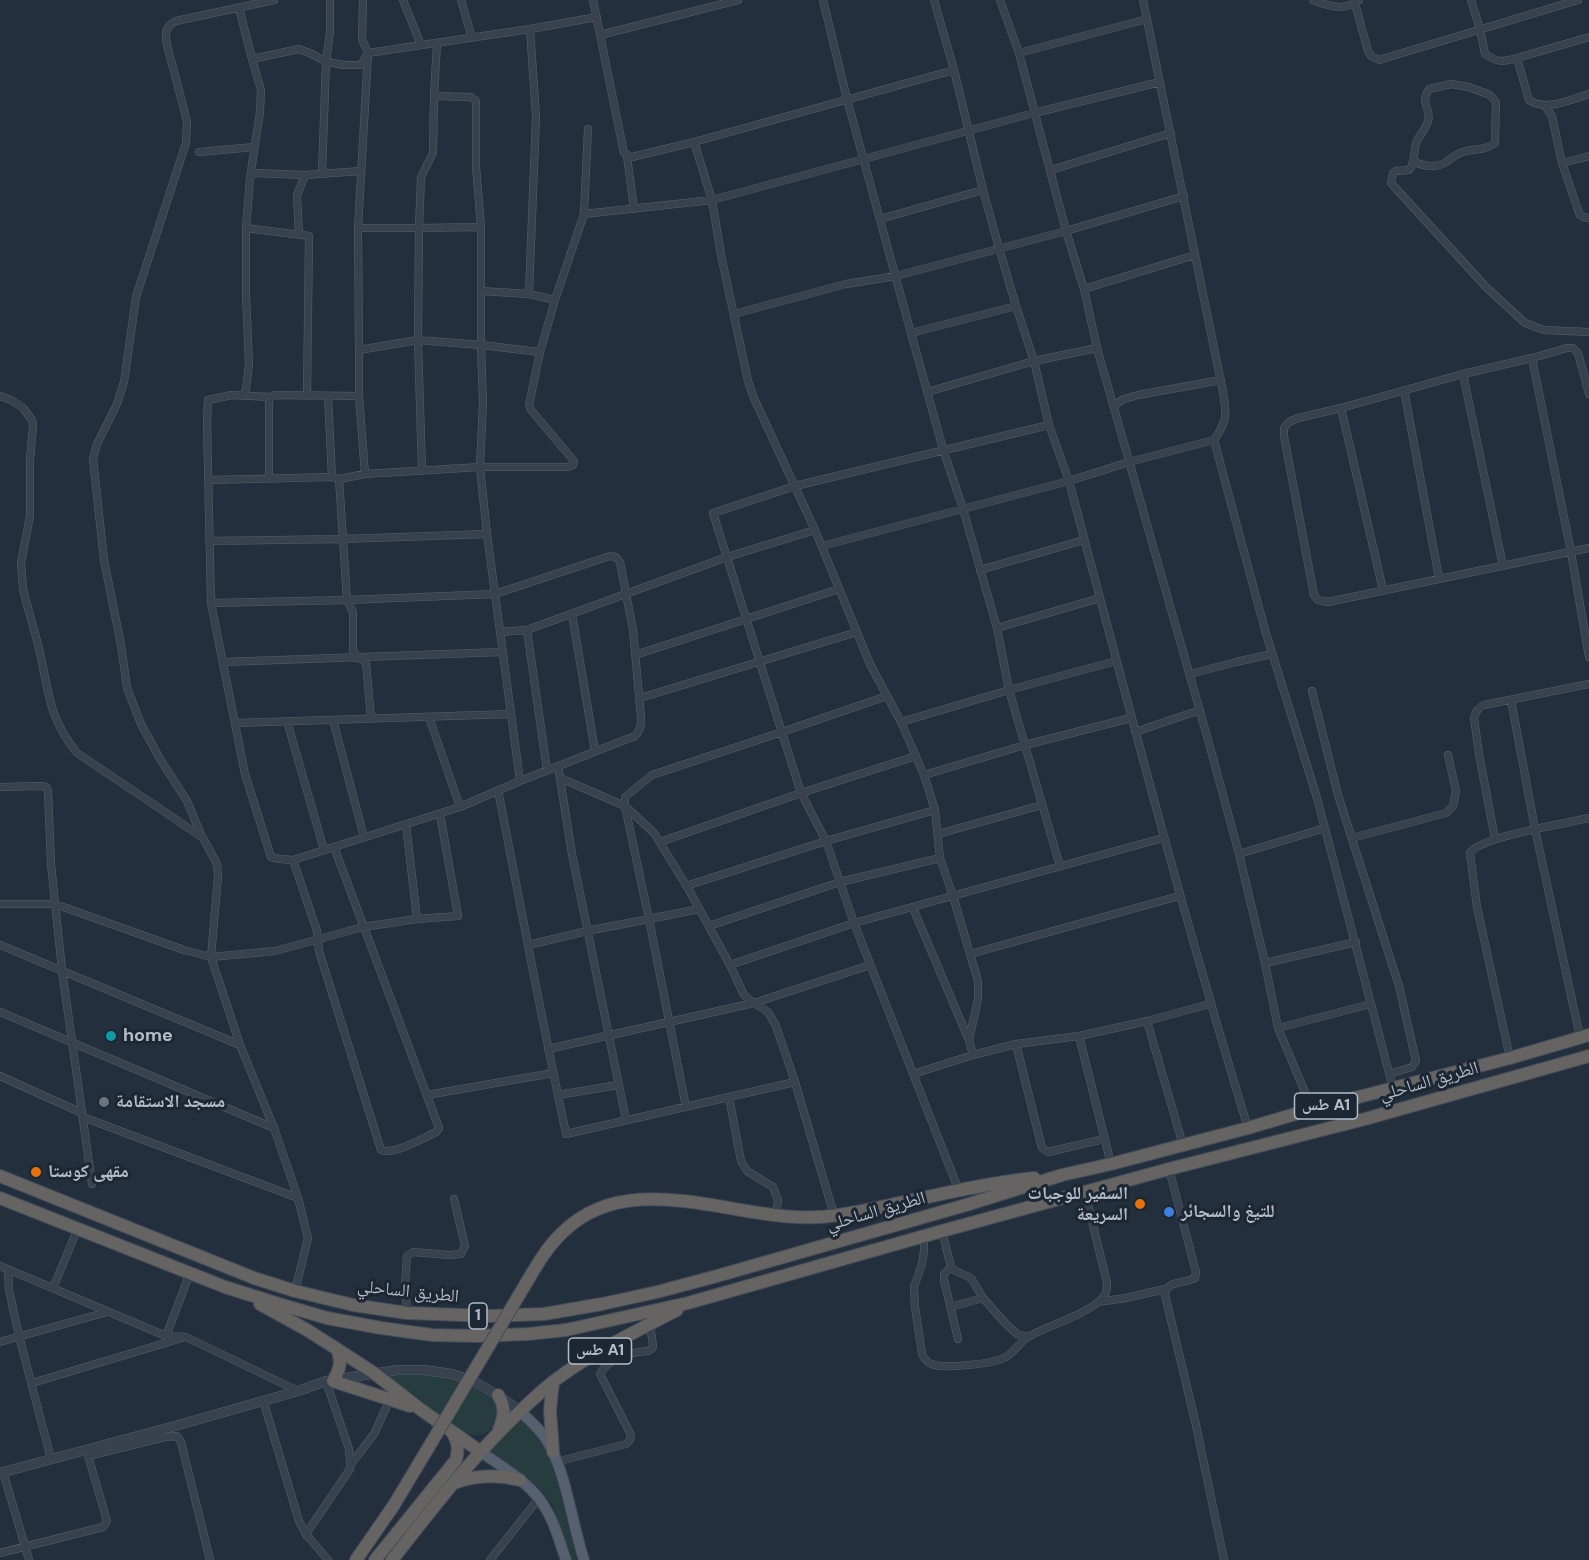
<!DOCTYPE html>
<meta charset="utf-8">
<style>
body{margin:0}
canvas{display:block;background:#242f3e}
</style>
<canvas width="1589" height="1560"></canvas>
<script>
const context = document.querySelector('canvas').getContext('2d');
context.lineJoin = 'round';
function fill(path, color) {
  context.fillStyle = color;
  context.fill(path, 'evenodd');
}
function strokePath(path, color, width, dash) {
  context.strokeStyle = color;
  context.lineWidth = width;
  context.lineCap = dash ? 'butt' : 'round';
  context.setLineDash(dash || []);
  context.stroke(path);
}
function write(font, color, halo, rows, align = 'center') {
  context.font = font + ' "DM Sans","Noto Naskh Arabic",sans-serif';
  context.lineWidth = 6;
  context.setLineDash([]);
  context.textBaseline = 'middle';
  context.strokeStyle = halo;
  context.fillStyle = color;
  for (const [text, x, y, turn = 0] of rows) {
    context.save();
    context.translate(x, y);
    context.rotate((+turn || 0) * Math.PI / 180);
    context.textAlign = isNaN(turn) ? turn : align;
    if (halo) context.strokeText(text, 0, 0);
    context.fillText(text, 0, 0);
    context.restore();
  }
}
fill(new Path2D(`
 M410,1372C435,1376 470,1379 490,1394C495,1398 498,1404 498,1410C497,1429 486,1438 467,1434L387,1376L388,1375Z
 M519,1418C550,1434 558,1484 565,1514C569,1529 573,1545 577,1560H570C563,1539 559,1512 545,1495C530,1477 508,1464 490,1451Z`), '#263c3f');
const minor = new Path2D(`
 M330,0V32L326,62L345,65H361L367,55
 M403,0L421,45
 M461,0L472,38
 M593,0L624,153L632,157L694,142L954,70
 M823,0L847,99L911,333L943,449L963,509L997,628L1009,690L1060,866
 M934,0L954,70L983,190L999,248L1016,306L1034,361L1049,425L1069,481C1126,697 1183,914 1248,1128
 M1000,0L1019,53L1066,231L1084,289L1097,348L1212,754L1239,854L1265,963L1278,1028L1312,1109
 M1313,0C1323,4 1340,10 1350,5C1354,4 1356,1 1359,0
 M1354,0L1368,51L1371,56L1379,60L1578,0
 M1471,0L1480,29L1485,54C1499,63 1502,62 1517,58L1529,100C1545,112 1572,99 1589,94
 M239,8L252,59
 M530,29L536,116L529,294L555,300L584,214L588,129
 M600,35L738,0
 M368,53L530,29L597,17
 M1019,53L1147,19
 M1517,58L1589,37
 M434,96L437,43
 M1545,106L1552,116L1562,163L1577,207L1580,215L1583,217L1589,218
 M694,142L712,200L721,255L748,381L753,396L815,530L870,664L901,722L924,775L935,810L940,858L953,896L978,981V999L969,1040L973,1055L1016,1044L1079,1036L1147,1021L1210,1004
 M199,152L254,147
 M627,156L634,209
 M1414,162C1424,166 1437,168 1446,162C1452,158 1456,154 1463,152C1474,148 1485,151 1495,143L1496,102L1490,95L1469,87L1451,84L1429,89C1419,104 1432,109 1428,121C1426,129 1419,135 1416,143C1413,153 1416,162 1409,170L1396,171L1393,173L1391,183L1485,286L1525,323L1544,330L1589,332
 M1562,163L1589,156
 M1051,170L1171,133
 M305,175L361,171
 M250,178L260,112L261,90L252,59L299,49L312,54L326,62L322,174
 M584,214L712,200L1034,113L1160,82
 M880,219L983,190
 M481,227L419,228L421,177L433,153L434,96L471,97L476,101V167L481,227V291
 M246,228L250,178L254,173L305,175L297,195L299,235
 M358,228L368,53L362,39L363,0
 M1084,289L1195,255
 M734,314L846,284L896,276L1066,231L1184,196
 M911,333L1016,306
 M359,350V396L365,474
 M540,352L481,345L483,403L480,467H568L573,465L574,461L531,410L529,405L540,352L555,300
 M1532,358L1571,552L1589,657
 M1463,374L1503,566
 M1404,390L1439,578
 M927,392L1034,361L1097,348
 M1589,394L1578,353L1573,348H1567L1532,358L1463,374L1341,408L1298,418L1289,422L1284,428V436L1314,595L1318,600L1328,602L1589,548
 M0,396L11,400L23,408L32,420L33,426L30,460V516L21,563L23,589C28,610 35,631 40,653C49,693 49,719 77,753L165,812L203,838L217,864L218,876L211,957L240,1045L274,1128L298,1198L308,1238L295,1291
 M245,396L249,365L246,294V228L309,236L307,396
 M328,396L332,477
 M1114,405L1124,399L1138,395L1221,380
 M1341,408L1383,590
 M1214,440L1265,630L1317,798L1393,1088
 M422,471L418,340L359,350L358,228H419L418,340L481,345V291L529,294
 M269,478V402L270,397L274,395L359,396
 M339,479L347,600L353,612V650L357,657L366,662L371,719
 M208,480L332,477L339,479L365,474L480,467L487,534L520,781
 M209,541L343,539L487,534
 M822,546L1069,481L1129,462L1214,440C1227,422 1227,414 1223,392L1143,0
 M980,570L1084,540
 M211,603L347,600L495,594L610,556L616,557L620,562L633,630L641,717C641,724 641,730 635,736L520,781L460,807L293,860L280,859L271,857L245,774L211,603L207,422L208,400L232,395L270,397
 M572,614L595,751
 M997,628L1100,598
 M527,630L547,770
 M500,632L527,630L727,557L815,530
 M635,655L839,589
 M223,662L502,652
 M1190,674L1236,662L1272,654
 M1312,691L1338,795L1399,986L1416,1061L1412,1067L1389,1074
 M640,698L857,632
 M1511,700L1535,829L1580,1037
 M429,717L460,807
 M333,720L364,837
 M287,721L324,850
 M901,722L1009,690L1116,661
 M235,723L511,714
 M1135,732L1200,710
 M558,766L572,854L626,1120
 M924,775L1025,745L1131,718
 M560,778L625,806L654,833L689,890L730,965L744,995L754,1003L870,965
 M0,787L42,786L46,787L48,791L51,864L62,970L92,1184
 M498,790L528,945L587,931L649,919L625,806V797L652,775L782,732L887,696
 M938,834L1042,805
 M202,837L187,801L160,759L141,724L127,688L121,645L104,560L93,459L97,444L117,404L124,382L136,297L186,143L187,121L167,45C165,33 165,27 176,21L274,0
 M1352,838L1446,813L1453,806L1456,791L1448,755
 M1495,839L1479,754L1474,718C1476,711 1478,708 1484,705L1589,684
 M660,842L801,793L916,756
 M1239,854L1325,828
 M293,860L317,931L319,951L381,1150C395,1155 423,1138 436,1132L439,1128L334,847
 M686,886L826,841L935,810
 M0,904H55L184,950L211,957L275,951L363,927L417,919L406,824
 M913,908L968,1038
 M417,919L458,916L440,814
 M709,926L840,882L940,858
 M0,945L240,1045
 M528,945C540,1008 553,1071 566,1134L795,1082L776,1026L768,1012L754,1003L548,1049
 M970,954L1179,896
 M1265,963L1356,942
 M730,965L854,923L1163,838
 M0,1012L274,1128
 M1147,1021L1183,1145
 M1278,1028L1371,1004
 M1079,1036L1111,1164
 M1016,1044L1042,1148L1048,1152L1104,1139
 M1510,1058L1477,907L1470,853C1479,837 1568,823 1589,818
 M913,1074L973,1055
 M0,1076L82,1113
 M795,1082L834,1215
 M427,1095L553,1073
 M558,1095L618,1085
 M729,1097L741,1161L747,1171L773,1187L778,1200L776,1216
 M686,1107L649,919L699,909
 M83,1117L298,1198
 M1169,1169L1196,1272L1195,1278C1184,1284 1166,1280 1165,1295L1196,1425L1224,1560
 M959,1191L854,923L826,841L801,793L713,513L795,486L1049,425
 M942,1231L951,1267L954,1270L971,1278L983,1298L1005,1323L1017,1334L1028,1337
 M924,1236V1251L922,1264L914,1287L915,1307L922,1354C924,1358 927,1362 931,1364C943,1369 992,1364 1004,1358C1013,1354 1019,1343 1028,1337C1048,1325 1091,1314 1104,1296C1107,1292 1107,1287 1107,1283L1085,1192
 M0,1266L166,1336L186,1337L298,1391
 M951,1267L944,1274V1280L958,1339
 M8,1270L9,1290L19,1336L51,1459
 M53,1288L78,1228
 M1098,1302L1126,1298L1165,1289
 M950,1307L983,1298
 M407,1313L405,1284L407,1256L413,1252L449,1255L461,1254L465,1246L454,1199
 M166,1336L190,1273
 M0,1342L107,1312
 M32,1383L182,1338
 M263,1400L299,1521L305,1533L328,1560
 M88,1456L165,1437L177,1436L181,1442L210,1560
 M556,1462L626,1444L630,1440L631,1435L600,1374C609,1357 631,1352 649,1351L653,1347L652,1337L649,1324
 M351,1464L374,1434L390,1399
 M3,1472L29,1560
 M307,1536L308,1531L350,1469C351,1463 349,1456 349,1449L326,1381
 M0,1553L103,1527L107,1521L87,1452
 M490,1560L539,1498`);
const tertiary = new Path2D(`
 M0,1473L175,1426L298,1391L326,1381L398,1370H424L452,1374L473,1381L498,1395L520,1411`);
const primary = new Path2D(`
 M520,1411C529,1420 539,1428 546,1439C566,1470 572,1524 584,1560
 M481,1452C505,1469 533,1484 547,1511C556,1526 560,1544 566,1560`);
const trunk = new Path2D(`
 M0,1176L254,1278L295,1291L353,1305L407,1313L489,1316L544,1314L602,1304L657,1292L717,1276L966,1205L1062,1175L1111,1164L1248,1128L1312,1109L1510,1058L1589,1035
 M0,1198L225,1287L279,1304L327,1318L381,1328L432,1335L476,1336L528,1334L566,1330L688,1303L942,1231L1169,1169L1365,1119L1589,1056
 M528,1280C538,1263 548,1246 563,1232C631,1165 736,1222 818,1217C842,1216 867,1210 890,1205C938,1195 986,1183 1034,1178
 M260,1304L307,1330L337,1349L374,1373L420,1409L481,1452
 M337,1349C342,1361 340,1370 333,1381L410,1406
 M498,1395C506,1407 504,1417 499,1430
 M553,1452L550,1410L553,1382
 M454,1483C476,1475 497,1474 520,1480
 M356,1560L394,1505L427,1450
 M375,1560L456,1460C459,1449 458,1441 452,1432
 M392,1560C429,1513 465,1466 507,1424C522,1409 538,1394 554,1381C592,1352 635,1332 677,1310`);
strokePath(minor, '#565f6c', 8);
strokePath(tertiary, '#565f6c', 10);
strokePath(primary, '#414a57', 12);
strokePath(trunk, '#434c59', 14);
strokePath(minor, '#38414e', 7);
strokePath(tertiary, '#38414e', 9);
strokePath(primary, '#56606e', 10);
strokePath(trunk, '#656462', 12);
const trunkBridge = new Path2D(`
 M427,1450L528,1280`);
strokePath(trunkBridge, '#434c59', 14, []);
strokePath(trunkBridge, '#656462', 12);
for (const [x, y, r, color] of [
 [111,1036,6,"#0f9aa8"],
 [104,1102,6,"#6b7280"],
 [36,1172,6,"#e8710a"],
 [1140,1204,6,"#e8710a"],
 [1169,1212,6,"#3f7fe0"]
]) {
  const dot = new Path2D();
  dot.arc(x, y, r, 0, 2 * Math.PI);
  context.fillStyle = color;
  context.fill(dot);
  strokePath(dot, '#1d2633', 2);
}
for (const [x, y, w] of [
 [1326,1106,63],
 [478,1316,18],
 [600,1351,63]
]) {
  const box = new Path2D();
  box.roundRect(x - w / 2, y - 13, w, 26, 4.5);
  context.fillStyle = '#1d2633';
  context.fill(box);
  strokePath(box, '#b4bcc9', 1.5);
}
write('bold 16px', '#b4bcc9', null, [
 ["طس A1",1326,1106],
 ["1",478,1316],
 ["طس A1",600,1351]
]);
write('bold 18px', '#b4bcc9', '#1d2633', [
 ["home",123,1036],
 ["مسجد الاستقامة",116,1102],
 ["مقهى كوستا",48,1172],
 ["السفير للوجبات",1128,1194,"right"],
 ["السريعة",1128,1215,"right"],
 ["للتيغ والسجائر",1181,1212]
], 'left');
write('18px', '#b4bcc9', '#1d2633', [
 ["الطريق الساحلي",1429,1082,-16],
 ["الطريق الساحلي",876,1212,-16],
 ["الطريق الساحلي",408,1292,6]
]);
</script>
